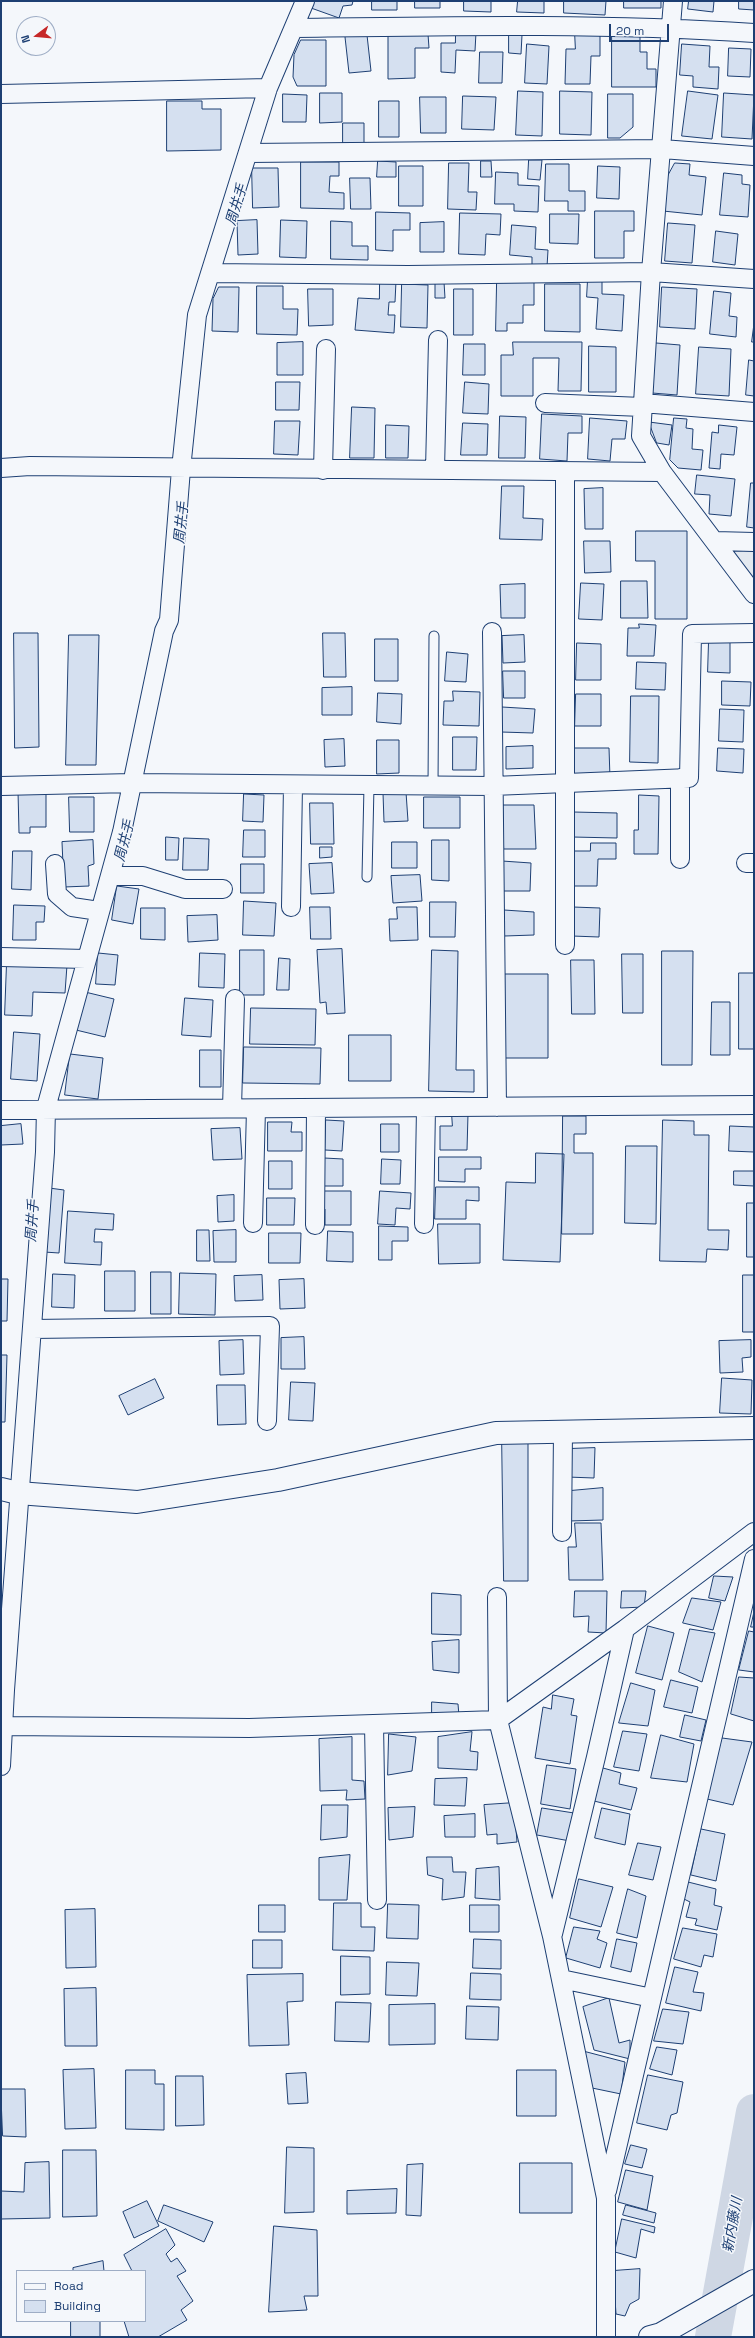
<!DOCTYPE html>
<meta charset="utf-8">
<style>
body{margin:0}
#map{position:relative;width:755px;height:2338px;overflow:hidden;background:#f4f7fb;font-family:"Space Grotesk",sans-serif}
canvas{display:block}
.frame{position:absolute;inset:0;border:2px solid #1d3f73;pointer-events:none}
.legend{position:absolute;left:16px;top:2270px;width:130px;height:52px;box-sizing:border-box;background:#f4f7fb;border:1px solid #9eadc5;margin:0;padding:5px 7px;list-style:none;font-size:12px;color:#1d3f73}
.legend li{display:flex;align-items:center;gap:8px;height:20px}
.legend b{width:20px;border:1px solid #9eadc5}
.north{position:absolute;left:16px;top:16px;width:40px;height:40px;box-sizing:border-box;background:#f4f7fb;border:1px solid #9eadc5;border-radius:50%;rotate:254deg;font-size:11px;font-weight:700;line-height:16px;text-align:center;color:#1d3f73}
.north::after{content:'';display:block;margin:auto;width:14px;height:18px;background:#c62828;clip-path:polygon(50% 0,100% 100%,50% 72%,0 100%)}
.scale{position:absolute;left:609px;top:24px;width:60px;height:18px;box-sizing:border-box;border:2px solid #1d3f73;border-top:0;padding-left:5px;font-size:12px;line-height:14px;white-space:nowrap;color:#1d3f73;-webkit-text-stroke:3px #f4f7fb;paint-order:stroke}
</style>
<div id="map">
<canvas width="755" height="2338"></canvas>
<div class="frame"></div>
<ul class="legend">
<li><b style="height:5px;background:#f4f7fb"></b>Road</li>
<li><b style="height:11px;background:#d5e0f0"></b>Building</li>
</ul>
<div class="north">N</div>
<div class="scale">20 m</div>
</div>
<script>
const context = document.querySelector('canvas').getContext('2d');
context.lineJoin = 'round';
function fill(path, color) {
  context.fillStyle = color;
  context.fill(path, 'evenodd');
}
function strokePath(path, color, width, dash) {
  context.strokeStyle = color;
  context.lineWidth = width;
  context.lineCap = dash ? 'butt' : 'round';
  context.setLineDash(dash || []);
  context.stroke(path);
}
function write(font, color, halo, rows, align = 'center') {
  context.font = font + ' "Space Grotesk","Noto Sans JP",sans-serif';
  context.lineWidth = 3;
  context.setLineDash([]);
  context.textBaseline = 'middle';
  context.strokeStyle = halo;
  context.fillStyle = color;
  for (const [text, x, y, turn = 0] of rows) {
    context.save();
    context.translate(x, y);
    context.rotate((+turn || 0) * Math.PI / 180);
    context.textAlign = isNaN(turn) ? turn : align;
    if (halo) context.strokeText(text, 0, 0);
    context.fillText(text, 0, 0);
    context.restore();
  }
}
const green = new Path2D(`
 M731,550L754,551V580Z`);
fill(green, '#e3e9f0');
strokePath(green, '#687fa3', 1);
strokePath(new Path2D(`
 M713,2337L754,2112`), '#cfd7e4', 36);
const building = new Path2D(`
 M314,1H353L352,5L343,6L339,18L311,8Z
 M372,1H397V10H372Z
 M415,1H440V8H415Z
 M464,1H491V12L464,11Z
 M518,1H544V13L517,12Z
 M564,1H606L605,15L564,13Z
 M624,1H661V8H624Z
 M689,1H714L713,12L688,9Z
 M739,1H754V10L739,9Z
 M456,31L476,32L475,51L456,50L455,73L441,72V43H455Z
 M575,33L600,34V56H591L590,84H565L566,49H575Z
 M428,34L429,48H415V78L388,79V35Z
 M367,35L371,71L349,73L345,37Z
 M509,35H522L521,54L509,53Z
 M612,35H640V52H647V69H656V87H612Z
 M301,40H326V86H297L293,77L294,55Z
 M527,44L549,46L547,84L525,83Z
 M682,44L710,46L709,67H719L718,89L693,87V76L680,75Z
 M729,48L751,49L750,77L728,76Z
 M480,52H503L502,83H479Z
 M518,91L543,92L542,136L516,135Z
 M560,91L592,92L591,135L560,134Z
 M688,91L718,95L712,139L682,136Z
 M320,93H342V122L320,123Z
 M724,93L754,95L752,139L722,137Z
 M283,94L307,95L306,122H283Z
 M608,94H633V127L620,138H608Z
 M463,96L496,97L494,130L462,129Z
 M420,97H446V133H421Z
 M167,101H202V109H221V150L167,151Z
 M379,101H399V137H379Z
 M343,123H364V143H343Z
 M529,160H542L540,180L528,179Z
 M378,161L396,162V177H377Z
 M481,161H491L492,177H481Z
 M301,162H339V176H330L329,192L344,193V209L301,208Z
 M449,163H469L468,192H477L476,210L448,209Z
 M675,163L690,164L689,175L706,177L702,215L663,211L666,179Z
 M546,164H569V191H585V211H568V201H545Z
 M399,166H423V206H399Z
 M598,166L620,167L619,199L597,198Z
 M252,168H278L279,207L253,208Z
 M496,172L518,173V185L539,186L538,212L514,211V204H495Z
 M724,173L742,175V184L750,185L748,217L720,215Z
 M350,178H370L371,209H351Z
 M595,211H634V231H624V258H595Z
 M376,212L410,213V230H393V251L376,250Z
 M460,213L501,214L500,235L486,234L485,255L459,254Z
 M550,214H579L578,244L550,243Z
 M257,220L258,254L238,255L237,221Z
 M281,220L307,221L306,258L280,257Z
 M331,221L352,222V246H368V260L331,259Z
 M444,222V252H420V223Z
 M668,223L695,225L692,263L665,261Z
 M512,225L536,227L535,249L548,250L547,267L532,266V257L510,255Z
 M716,231L738,234L735,265L713,262Z
 M588,279L602,280V294L624,295L622,331L596,329L598,298L587,297Z
 M380,280L396,281L395,302H389L388,315H395L394,333L355,330L358,298L379,299Z
 M444,282L445,298H435V283Z
 M497,282H534V305H523V323H507V331H496Z
 M402,284L428,285L427,328L401,327Z
 M545,284H580V332L545,331Z
 M257,286H283V309H298L297,335L257,334Z
 M219,287H239L238,332L212,331L213,299Z
 M662,287L697,289L695,329L660,327Z
 M308,289H333V325L309,326Z
 M454,289H473V335H454Z
 M714,291L731,293L729,316L737,317L736,337L710,334Z
 M754,324V342H752Z
 M303,342V375H277V343Z
 M513,342H582L581,391H558L559,358H533V396H501V355H513Z
 M656,343L680,345L677,395L652,393Z
 M464,344H485V375H463Z
 M589,346L616,347V392H589Z
 M699,347L731,349L729,396L696,394Z
 M749,360L754,361V396L746,395Z
 M276,382H300L299,410H276Z
 M465,382L489,384L488,414L463,413Z
 M352,407L375,408L374,458H350Z
 M542,414L582,416V433H568L567,461L540,459Z
 M500,416L526,417L525,458H499Z
 M590,418L627,421L625,439H612L610,461L588,459Z
 M674,418L687,419L686,428L693,429L692,449L703,450L701,470L678,468L670,460Z
 M275,421H300L298,455L274,454Z
 M649,422L672,425L669,445L657,443Z
 M463,423L488,424L487,455H461Z
 M386,425L409,426L408,458H386Z
 M719,425L737,427L734,455L721,454L720,469L709,468L712,432L718,433Z
 M697,475L735,479L731,516L709,514L710,495L695,494Z
 M751,483H754V528L747,527Z
 M502,486H524L523,518L543,519L542,540L500,539Z
 M603,488V529H585L584,489Z
 M636,531H687V619H655V561H636Z
 M584,541H610L611,572L585,573Z
 M621,581H647L648,618H621Z
 M581,583L604,584L602,620L579,619Z
 M525,584V618H501L500,585Z
 M639,624L656,625L654,656H627L628,628H639Z
 M14,633H38L39,747L15,748Z
 M323,633H345L346,677H324Z
 M69,635H99L96,765H66Z
 M524,635L525,662L503,663L502,636Z
 M375,639H398V681H375Z
 M709,640H730V673L708,672Z
 M577,643L601,644V680H576Z
 M447,652L468,654L466,682L445,681Z
 M637,662L666,663L665,690L636,689Z
 M503,671H525V698H504Z
 M722,681L751,682L750,706L722,705Z
 M352,687V715H322V688Z
 M453,691L480,692L479,726L443,725L444,701H453Z
 M378,693L402,694L401,724L377,722Z
 M576,694H601V726H575Z
 M631,696H659L658,763L630,762Z
 M502,707L535,709L533,733L501,732Z
 M720,709L744,710L743,742L719,741Z
 M453,737H477L476,770H453Z
 M344,739L345,766L325,767L324,740Z
 M377,740H399V773L377,774Z
 M533,746V768L506,769V747Z
 M574,748H609L610,778H574Z
 M718,748L744,749L743,773L717,771Z
 M46,790V827H30V833H19L18,791Z
 M406,792L408,821L384,822L383,793Z
 M244,794L264,795L263,822L243,821Z
 M639,795L659,796L658,854H634V830H638Z
 M69,797H94V832H70Z
 M424,797H460V828H424Z
 M310,803H333L334,844H311Z
 M503,805H534L536,849H504Z
 M573,812L617,813V838L572,837Z
 M244,830H265V857H243Z
 M166,837L179,838L178,860H166Z
 M184,838L209,839L208,870H183Z
 M93,840L94,864L88,866L89,886L64,887L62,842Z
 M432,840H449V881L432,880Z
 M392,842H417V868H392Z
 M591,843H616V859H598L597,886H574V851H590Z
 M320,847H332V857L320,858Z
 M13,851H32L31,890L12,889Z
 M502,861L531,863L530,891H502Z
 M332,863L334,893L311,894L309,864Z
 M241,864H264V893H241Z
 M420,875L422,901L393,903L391,876Z
 M117,886L139,889L133,924L112,920Z
 M244,901L276,903L274,936L243,935Z
 M430,902H456L455,937H430Z
 M14,905L45,906L44,922H36V940H13Z
 M310,907H330L331,939H311Z
 M397,907H417L418,940L390,941L389,919H397Z
 M573,907L600,908L599,937L572,936Z
 M141,908H165V940L141,939Z
 M504,910L534,912V935L505,936Z
 M217,915L218,940L188,942L187,916Z
 M342,949L345,1013L327,1014L326,1002L320,1003L317,950Z
 M240,950H264V995H240Z
 M432,950L458,951L456,1070H474V1092L429,1091Z
 M662,951H693L692,1065H662Z
 M98,953L118,955L115,985L96,984Z
 M200,953L225,954L224,988L199,987Z
 M622,954H643V1013H623Z
 M279,958L290,959L289,990H277Z
 M571,960H594L595,1014H572Z
 M7,962L67,965L65,993L33,992L32,1016L5,1015Z
 M739,973H754V1049H739Z
 M505,974H548V1058H505Z
 M85,992L114,999L105,1037L76,1030Z
 M185,998L213,1000L211,1037L182,1035Z
 M712,1002H730V1055H711Z
 M251,1008L316,1009L315,1045L250,1044Z
 M14,1032L40,1034L37,1081L11,1079Z
 M349,1035H391V1081H349Z
 M244,1047L321,1048L320,1084L243,1083Z
 M200,1050H221V1087H200Z
 M70,1054L103,1058L98,1099L65,1095Z
 M452,1114H468L467,1150H440V1126H452Z
 M563,1116H586V1134H574V1153H593V1234H562Z
 M326,1120L344,1121L342,1151L325,1150Z
 M663,1120L694,1121V1135H709L708,1230H729L728,1250L707,1249L706,1262L660,1261Z
 M268,1122H292L291,1132H302V1151H268Z
 M21,1124L23,1144L1,1145V1126Z
 M381,1124H399V1152H381Z
 M730,1126L754,1127V1152L729,1151Z
 M240,1128L242,1159L213,1160L211,1129Z
 M626,1146H657L656,1224L625,1223Z
 M536,1153L564,1154L560,1262L503,1260L506,1182L535,1183Z
 M439,1157H481V1169H465V1182L439,1181Z
 M324,1158L343,1159V1186H324Z
 M382,1159L401,1160L400,1184H381Z
 M269,1161H292V1189H269Z
 M734,1171H754V1186L734,1185Z
 M436,1187H479V1201L466,1200V1219H435Z
 M49,1188L64,1190L59,1253L44,1252Z
 M320,1191H351V1225H325V1209H320Z
 M380,1191L411,1193L410,1209L396,1208L395,1225L378,1224Z
 M234,1195V1221L218,1222L217,1196Z
 M267,1198H295L294,1225H267Z
 M747,1203H754V1257H747Z
 M68,1211L114,1214L113,1230L95,1229L94,1242H102L101,1265L65,1263Z
 M438,1224H480V1263L439,1264Z
 M379,1226L408,1227V1241H392V1260H379Z
 M197,1230H209L210,1261H197Z
 M236,1230V1262H214L213,1231Z
 M328,1231L353,1232V1262L327,1261Z
 M269,1233H301L300,1263H269Z
 M105,1271H135V1311H105Z
 M151,1272H171V1314H151Z
 M180,1273L216,1274L215,1315L179,1314Z
 M53,1274L75,1275L74,1308L52,1307Z
 M262,1275L263,1300L235,1301L234,1276Z
 M743,1275H754V1332H743Z
 M1,1279H8L7,1321H1Z
 M304,1279L305,1308L280,1309L279,1280Z
 M304,1337L305,1369H281V1338Z
 M243,1340L244,1374L220,1375L219,1341Z
 M751,1340V1357L742,1358L743,1372L720,1373L719,1341Z
 M1,1355H7L5,1422H1Z
 M722,1378L752,1380L751,1414L720,1413Z
 M155,1379L164,1398L128,1415L119,1396Z
 M291,1382L315,1383L313,1421L289,1420Z
 M217,1385H245L246,1424L218,1425Z
 M502,1436L528,1438V1581H504Z
 M595,1448L594,1478L567,1477L568,1449Z
 M603,1488V1520L569,1521L570,1491Z
 M575,1523H601L603,1580H569L568,1547H576Z
 M714,1576L733,1577L725,1601L709,1598Z
 M575,1591H607L606,1633L588,1632L589,1616L574,1617Z
 M622,1591H646L644,1607L621,1608Z
 M432,1593L461,1595V1635L432,1634Z
 M692,1598L721,1602L713,1630L683,1623Z
 M754,1612V1627H751Z
 M648,1626L674,1633L662,1680L636,1673Z
 M690,1629L715,1633L702,1682L679,1672Z
 M749,1631L754,1632V1672L739,1670Z
 M459,1640V1673L433,1670L432,1642Z
 M739,1677L754,1678V1721L731,1714Z
 M671,1680L698,1687L692,1713L664,1707Z
 M631,1683L655,1690L648,1726L619,1723Z
 M553,1695L574,1699L571,1715L577,1716L570,1764L535,1758L543,1707L551,1709Z
 M432,1702L458,1704L459,1716L432,1717Z
 M685,1715L706,1720L701,1741L680,1737Z
 M623,1731L647,1734L639,1771L614,1767Z
 M472,1732L470,1751L478,1752L477,1770L438,1768V1737Z
 M389,1734L416,1737L412,1771L388,1775Z
 M661,1735L694,1744L687,1782L651,1778Z
 M352,1737V1780L364,1781L365,1799L346,1800L347,1790L320,1791L319,1739Z
 M722,1738L752,1742L733,1805L707,1799Z
 M547,1765L576,1769L570,1809L541,1804Z
 M603,1768L621,1773L619,1784L637,1788L631,1810L594,1801Z
 M467,1778L465,1806L434,1805L435,1779Z
 M514,1803L517,1842L497,1844V1834L487,1835L484,1805Z
 M322,1805H348L347,1837L321,1840Z
 M415,1807L413,1837L389,1840L388,1808Z
 M542,1808L574,1813L570,1841L537,1835Z
 M602,1808L630,1814L625,1845L595,1838Z
 M475,1814V1837H445L444,1816Z
 M701,1829L725,1834L716,1881L691,1875Z
 M638,1843L661,1847L653,1880L629,1875Z
 M350,1855L347,1900H319V1858Z
 M427,1857H452L453,1872H466L464,1897L442,1900L443,1879L428,1875Z
 M499,1867L500,1900L475,1898L476,1869Z
 M579,1879L613,1887L601,1927L570,1918Z
 M688,1882L716,1889L714,1905L722,1907L717,1930L695,1925L697,1919L686,1917L690,1902L684,1899Z
 M628,1889L646,1896L637,1938L617,1933Z
 M334,1903H361V1927H375L374,1951L333,1950Z
 M388,1904L419,1905L418,1939L387,1938Z
 M259,1905H285V1932H259Z
 M470,1905H499V1932H470Z
 M95,1909L96,1967L66,1968L65,1910Z
 M574,1927L600,1931L597,1939L607,1943L600,1968L566,1958Z
 M683,1928L717,1934L713,1957L704,1955L701,1967L674,1959Z
 M474,1939L501,1940V1969L473,1968Z
 M617,1939L637,1943L631,1972L611,1967Z
 M253,1940H282V1968H253Z
 M341,1956L370,1957V1994L341,1995Z
 M387,1962L419,1963L417,1996L386,1995Z
 M675,1967L698,1972L693,1992L704,1993L701,2011L666,2003Z
 M471,1973L501,1974V2000L470,1999Z
 M303,1974V2001L287,2002L289,2045L249,2046L247,1975Z
 M96,1988L97,2046H65L64,1989Z
 M609,1998L619,2043L630,2040V2059L594,2050L583,2007Z
 M336,2002L371,2003L369,2042L335,2041Z
 M435,2004V2044L389,2045V2005Z
 M467,2006L499,2007L498,2040L466,2039Z
 M663,2009L689,2012L683,2044L654,2041Z
 M657,2047L677,2050L672,2075L650,2069Z
 M583,2051L625,2062L621,2094L592,2088Z
 M94,2069L96,2128L65,2129L63,2070Z
 M126,2070H155V2084H164V2130L126,2129Z
 M517,2070H556V2116H517Z
 M306,2073L308,2103L288,2104L286,2074Z
 M648,2075L683,2082L677,2113L671,2115L667,2130L637,2123Z
 M176,2076H203L204,2125L176,2126Z
 M1,2089H25L26,2137L3,2136Z
 M631,2145L647,2149L642,2168L625,2164Z
 M287,2147L314,2148V2212L285,2213Z
 M63,2150H96L97,2216L63,2217Z
 M49,2162L50,2218L1,2219V2191L24,2192L25,2163Z
 M520,2163H572V2213H520Z
 M423,2164L421,2216L406,2215L407,2165Z
 M626,2170L653,2176L647,2210L618,2202Z
 M397,2189L396,2213L347,2214V2191Z
 M147,2201L159,2226L134,2238L123,2212Z
 M164,2205L213,2222L204,2242L158,2221Z
 M626,2205L656,2213L654,2223L623,2215Z
 M622,2219L655,2227L654,2233L641,2229L636,2258L615,2252Z
 M274,2226L317,2230L318,2296H304L307,2310L269,2312Z
 M166,2229L175,2245L166,2254L171,2262L177,2258L186,2271L177,2276L193,2301L181,2310L187,2320L158,2337H129L124,2321H145V2271H132L124,2255Z
 M103,2261L104,2271H73V2268Z
 M640,2269L639,2299L630,2304L625,2316L616,2314L613,2271Z
 M71,2321H100V2337H71Z`);
fill(building, '#d5e0f0');
strokePath(building, '#1d3f73', 1);
const service = new Path2D(`
 M433,786L434,636
 M367,877L369,786`);
const minor = new Path2D(`
 M673,1L651,272L641,436L662,472L754,594
 M295,28C448,26 601,23 754,33
 M1,94L268,88
 M249,153L662,149L754,156
 M211,273L408,275L651,272L754,279
 M545,403L642,407
 M642,403L754,412
 M1,468L30,466L662,472
 M323,470L326,349
 M435,470L438,340
 M565,472V945
 M715,541L754,542
 M492,632L497,1107
 M1,786L132,783L493,786L689,778L692,634L754,633
 M680,859V778
 M746,863H754
 M55,864L57,894L72,907L99,911
 M110,876H143L185,889H223
 M291,907L293,785
 M1,957L86,959
 M232,1108L235,999
 M1,1110L754,1105
 M253,1223L256,1109
 M424,1224L426,1108
 M315,1225L316,1109
 M32,1329L270,1326L267,1421
 M562,1532L563,1432
 M497,1597L498,1720L552,1936L606,2198V2337
 M1,1690H5L1,1766
 M5,1690L45,1152L46,1108L122,832L164,631L169,620L181,469L197,315L268,88L305,1
 M374,1724L377,1900
 M3,1726L249,1728L498,1720L625,1629L754,1532
 M553,1934L596,1757L625,1629
 M561,1979L652,1998
 M607,2191L754,1559`);
const tertiary = new Path2D(`
 M1,1489L18,1493L137,1502L278,1480L496,1433L754,1428
 M650,2337L661,2334L754,2281`);
strokePath(service, '#1d3f73', 11);
strokePath(minor, '#1d3f73', 20);
strokePath(tertiary, '#1d3f73', 24);
strokePath(service, '#f4f7fb', 9);
strokePath(minor, '#f4f7fb', 18);
strokePath(tertiary, '#f4f7fb', 22);
write('italic 14px', '#1d3f73', '#f4f7fb', [
 ["周井手",237,205,-73],
 ["周井手",182,523,-84],
 ["周井手",125,841,-76],
 ["周井手",33,1221,-86],
 ["新内藤川",733,2225,-80]
]);
</script>
